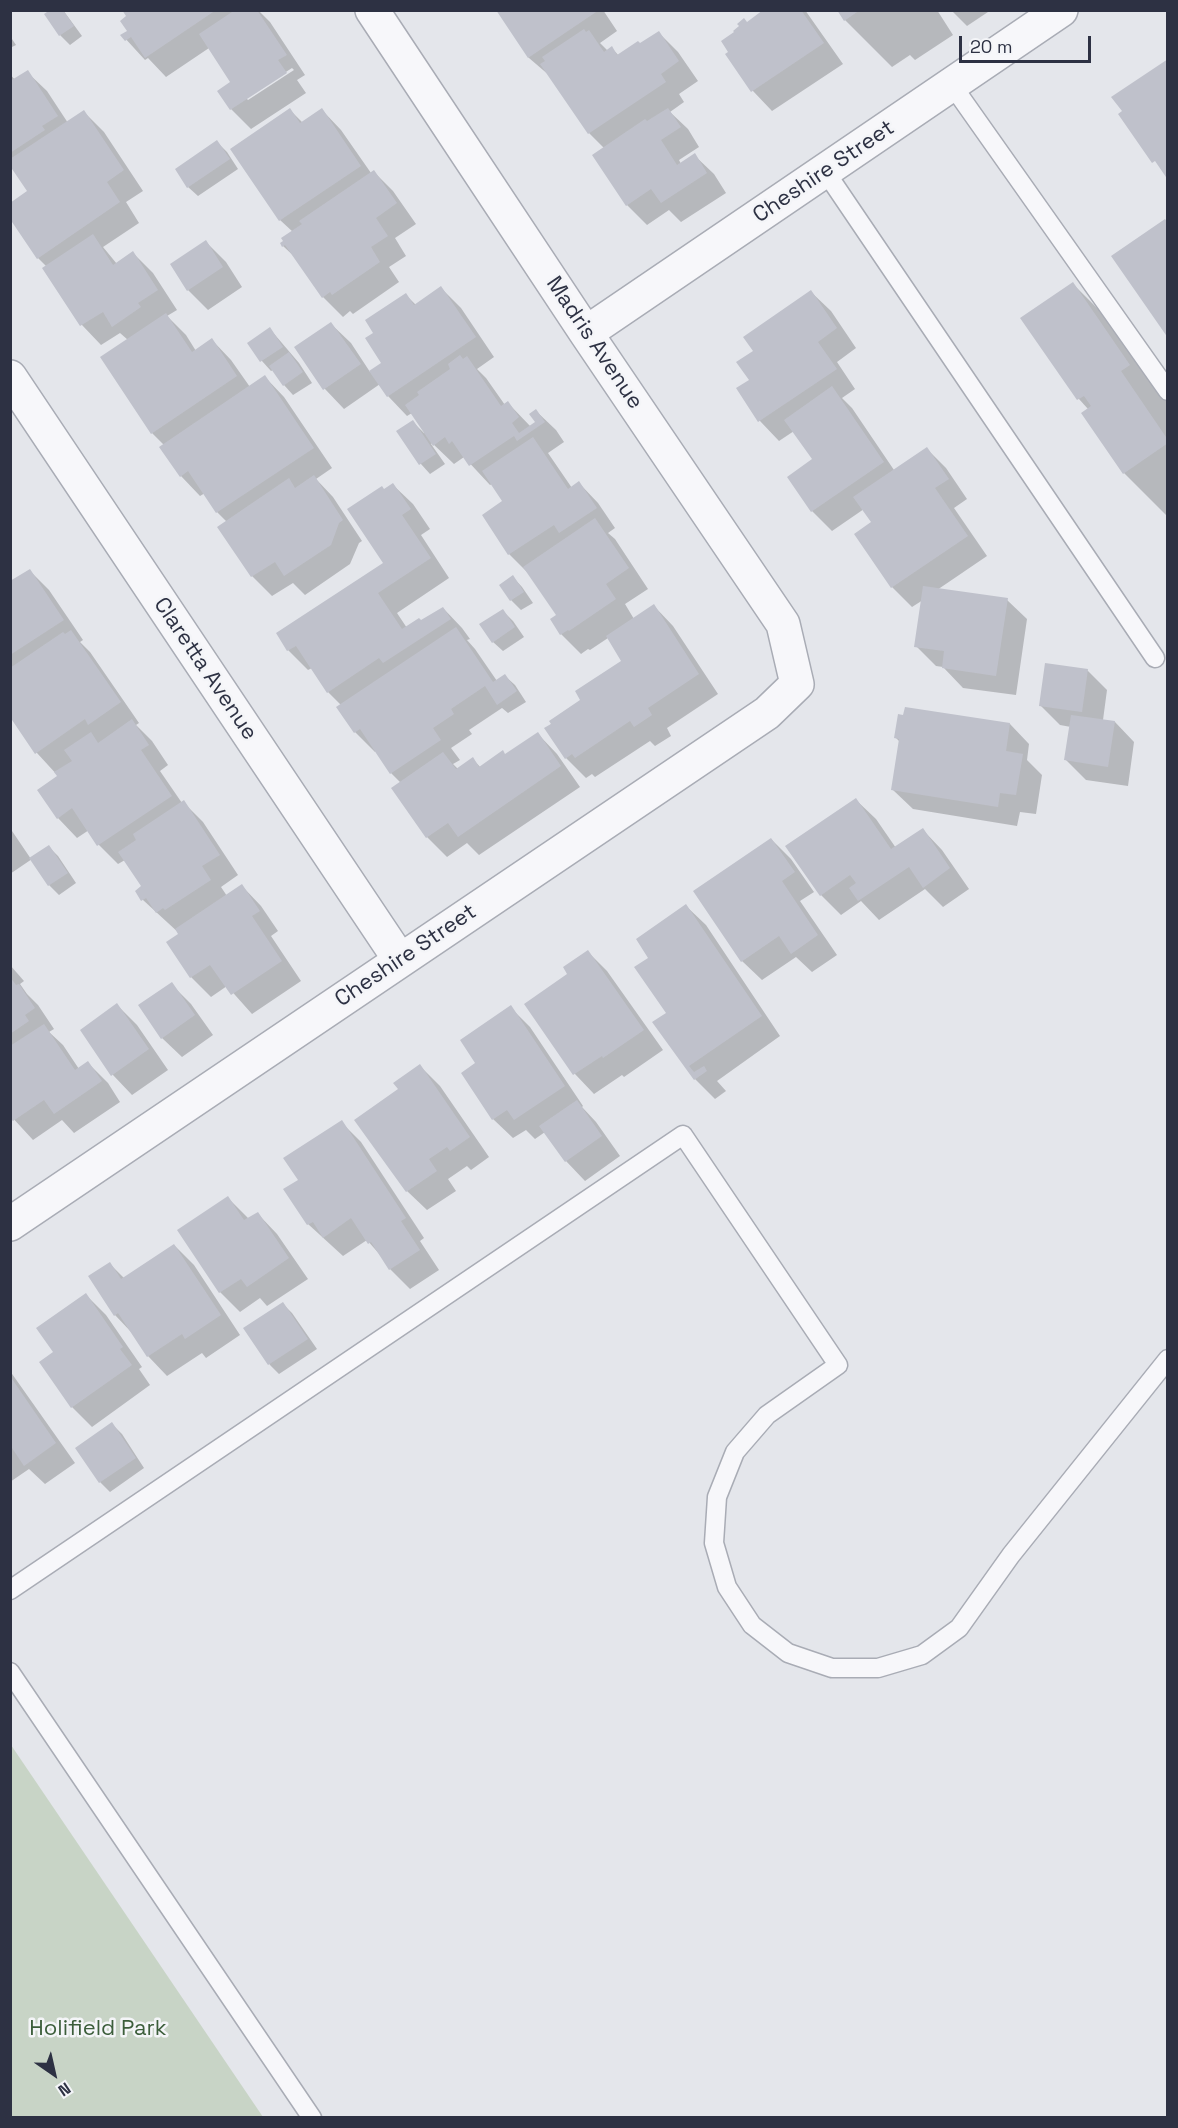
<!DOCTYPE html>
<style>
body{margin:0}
#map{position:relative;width:1178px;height:2128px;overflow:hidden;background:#e4e6eb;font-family:"Space Grotesk",sans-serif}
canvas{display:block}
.frame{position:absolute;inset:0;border:12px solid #2d3143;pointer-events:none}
.north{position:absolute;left:24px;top:2044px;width:60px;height:60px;-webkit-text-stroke:4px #f4f5f8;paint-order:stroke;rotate:146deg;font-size:16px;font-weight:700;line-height:24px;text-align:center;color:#2d3143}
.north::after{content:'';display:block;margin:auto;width:21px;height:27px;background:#2d3143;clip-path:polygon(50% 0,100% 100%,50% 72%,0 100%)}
.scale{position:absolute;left:959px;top:36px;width:132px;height:27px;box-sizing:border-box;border:3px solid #2d3143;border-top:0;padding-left:8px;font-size:18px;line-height:21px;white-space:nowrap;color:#2d3143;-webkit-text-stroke:4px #f4f5f8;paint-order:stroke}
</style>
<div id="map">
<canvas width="1178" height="2128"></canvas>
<div class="frame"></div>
<div class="north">N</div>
<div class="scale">20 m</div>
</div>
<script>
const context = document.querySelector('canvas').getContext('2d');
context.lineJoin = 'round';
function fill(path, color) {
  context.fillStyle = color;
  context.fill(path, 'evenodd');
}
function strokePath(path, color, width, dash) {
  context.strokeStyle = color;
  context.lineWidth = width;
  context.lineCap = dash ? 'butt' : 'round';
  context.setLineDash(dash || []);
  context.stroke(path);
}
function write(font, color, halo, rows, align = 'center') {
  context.font = font + ' "Space Grotesk",sans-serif';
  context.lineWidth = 5;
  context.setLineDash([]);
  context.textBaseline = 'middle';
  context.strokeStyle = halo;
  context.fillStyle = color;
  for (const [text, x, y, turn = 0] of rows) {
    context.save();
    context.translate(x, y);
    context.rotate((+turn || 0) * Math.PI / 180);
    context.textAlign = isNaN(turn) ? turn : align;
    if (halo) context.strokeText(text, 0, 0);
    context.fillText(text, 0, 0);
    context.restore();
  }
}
fill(new Path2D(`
 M11,1745L263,2117H11Z`), '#c8d4c6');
fill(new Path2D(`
 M63,10L82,36L70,45L60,35Z
 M124,10H258L270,22L305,75L297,80L306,93L251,129L231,109L219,91L232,82L209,48L166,77L148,58L145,60L123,36L129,32L128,17ZM292,68L294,70L248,100L246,98Z
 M498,10H603L617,31L600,43L608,51L612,48L619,56L659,33L678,52L698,81L679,94L684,102L670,112L688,129L699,147L679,160L681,164L694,155L714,174L726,193L681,222L669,210L647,225L627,205L594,155L604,148L589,133L550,76L529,58Z
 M766,10H805L843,64L772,111L753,91L728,54L747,23Z
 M839,10H937L953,35L915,60L910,55L892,67L845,20Z
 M951,10H991L967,26Z
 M10,36L16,45L10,48Z
 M27,72L47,91L68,123L84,112L104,132L143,191L126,202L139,223L103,247L117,264L133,253L153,273L177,310L167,316L186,335L196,351L212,340L231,360L250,387L265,377L284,397L332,468L316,479L333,497L362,541L359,543L350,564L305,595L293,583L272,596L252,576L227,522L217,512L205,493L200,496L181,476L164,445L152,433L128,340L120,333L101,345L82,325L46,266L38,258L30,192L10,156V74L15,80Z
 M290,110L303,123L322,110L341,130L371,173L374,172L393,191L416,224L395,238L406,256L389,267L399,282L353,314L350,311L343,317L323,297L298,260L283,246L293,232L280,220L232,149Z
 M217,142L227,152L238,169L198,196L188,187Z
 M206,242L226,262L242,287L208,310L188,290L172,264Z
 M1073,284L1119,330L1168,400V517L1124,473L1088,409L1079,399L1023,318Z
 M441,288L461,308L494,357L477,369L486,378L505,405L508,403L531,427L537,423L536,411L556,430L564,442L548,453L572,488L579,483L598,503L615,528L608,533L615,539L648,589L625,604L634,619L654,606L673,626L718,694L667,728L671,736L655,746L650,741L595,777L592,774L586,778L566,758L546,728L582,701L624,661L608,638L590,650L588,649L581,654L561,634L558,616L529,574L509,554L484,515L504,501L492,484L490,485L464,457L454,464L432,443L431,444L445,464L430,474L421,464L398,432L413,422L424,433L425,432L412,413L407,416L388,396L380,384L344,409L325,389L296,347L331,324L351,343L370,372L383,363L375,333L406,295L416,305Z
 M811,292L831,311L856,348L837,362L855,389L842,398L852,408L894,470L927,449L946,468L967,499L954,508L987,556L937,590L1007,600L1027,619L1016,695L963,688L943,667L936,666L916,646L923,600L912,607L892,587L873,523L864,509L832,531L812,511L789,477L814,459L794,431L779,441L760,421L738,389L751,380L755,351Z
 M270,329L299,363L312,383L293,395L284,385L273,370L271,371L262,361L249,343Z
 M393,485L413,504L430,529L421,535L449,578L397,613L407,628L421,622L443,608L462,628L470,639L467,640L475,649L497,681L505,676L515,685L526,702L508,713L502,708L469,730L472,734L451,748L460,760L453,764L458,769L473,759L481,768L506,756L538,734L557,754L580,787L479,855L467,843L447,857L427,837L401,783L391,773L376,751L375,752L355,732L341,705L328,692L312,668L308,670L288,650L385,564V491Z
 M29,570L49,590L83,640L80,642L90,652L139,723L136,725L152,741L168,765L160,771L182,803L183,802L203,822L238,875L221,887L227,896L242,886L261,906L278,931L271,936L301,981L252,1014L227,986L211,997L191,977L168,943L180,934L143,900L137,891L143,887L125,860L118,864L99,845L89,830L77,838L58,818L59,777L37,753L10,715V583Z
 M513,577L522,587L533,603L521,610L511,600Z
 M503,611L513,621L524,637L503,651L493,642Z
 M1087,670L1107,690L1103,720L1115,722L1134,742L1128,786L1086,780L1066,760L1071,727L1060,725L1040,705Z
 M1010,724L1029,744L1027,760L1042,775L1036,814L1020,812L1017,826L913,809L893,790L900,742L896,738Z
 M856,800L876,819L896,848L923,830L942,850L969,889L943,907L925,889L879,920L861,901L841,915L821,895Z
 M10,828L31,859L49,847L58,856L76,883L59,895L49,885L32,859L10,874Z
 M771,839L791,859L814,892L800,901L837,955L812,972L796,957L762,980L742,961Z
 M686,906L706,925L780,1036L717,1081L726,1091L715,1099L695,1079L654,1023L668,1013L650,958Z
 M588,952L607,971L663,1050L624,1077L622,1075L594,1094L575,1074L526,1005L569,974Z
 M10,965L24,981L20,984L27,994L38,1005L54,1029L49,1032L63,1045L79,1069L88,1063L108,1083L120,1102L74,1133L62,1120L33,1140L10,1115Z
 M171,984L191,1004L213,1035L182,1057L162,1038Z
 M117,1005L137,1025L168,1070L132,1095L113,1075Z
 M510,1007L530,1027L583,1106L582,1107L596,1122L620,1156L585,1181L566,1161L545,1132L535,1139L526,1130L513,1138L493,1119L477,1063Z
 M420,1066L440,1086L489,1157L471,1170L467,1166L448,1179L456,1191L427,1210L407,1191L400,1090Z
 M341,1122L361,1142L424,1238L420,1241L439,1270L410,1289L390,1269L381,1256L367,1240L343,1256L308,1224L300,1180Z
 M228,1198L249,1219L258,1214L277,1234L308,1279L267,1306L260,1298L240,1312L220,1292Z
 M174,1245L194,1265L240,1335L206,1358L202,1353L167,1376L148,1356L133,1334L115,1315L90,1277L110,1264L124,1278Z
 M86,1295L106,1315L142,1367L139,1369L150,1385L92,1427L72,1407L55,1352Z
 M283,1304L292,1313L317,1349L279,1374L270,1365L245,1329Z
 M10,1371L75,1463L45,1484L29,1469L10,1482Z
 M112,1424L122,1434L144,1468L110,1492L100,1482L77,1448Z`), '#0003');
fill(new Path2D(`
 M50,10H63L74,26L59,36L44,14Z
 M122,10H216L145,58L131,37L125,41L120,35L127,31L120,21L126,16Z
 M235,10H257L287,55L278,60L287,73L230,110L217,91L230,82L199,34Z
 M496,10H599L528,58Z
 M763,10H801L824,43L751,92L725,54L728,52L721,41L734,32L733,31L739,26L737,24L744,18L747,22Z
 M837,10H860L844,21Z
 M584,29L586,32L589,30L604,52L612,46L617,55L638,41L640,43L659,31L679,61L661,74L666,82L588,134L540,64L545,61L542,57Z
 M1168,59V180L1155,161L1152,163L1118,114L1122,111L1111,97Z
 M28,70L58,116L42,126L45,130L10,153V81Z
 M290,108L300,123L322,108L361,166L279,221L230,149Z
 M668,108L681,127L661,140L677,165L695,153L707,173L661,203L651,189L626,206L592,155L645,119L647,121Z
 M84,110L124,170L107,182L120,202L37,259L10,219V203L27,191L10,166V159Z
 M217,140L230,159L187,188L175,169Z
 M374,170L397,203L376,218L388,236L371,247L380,262L332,295L330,292L322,298L285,245L282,247L280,243L283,241L281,238L302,224L299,221Z
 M1165,219L1168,223V338L1111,256Z
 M93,234L113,265L133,251L158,290L138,303L141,307L112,327L103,312L80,326L42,268Z
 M206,240L223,267L187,291L170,264Z
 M1073,282L1130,365L1121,371L1168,440V443L1123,474L1081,413L1091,406L1084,396L1077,400L1020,318Z
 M441,286L476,337L387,397L369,371L381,363L365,338L373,333L365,320L406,293L414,305Z
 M811,290L837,328L818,342L837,369L758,422L736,388L749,380L736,362L753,351L743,337Z
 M166,313L192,352L212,338L237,376L151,434L100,357Z
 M331,322L361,364L323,390L294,347Z
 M270,327L283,347L260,362L247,343Z
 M289,352L303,372L283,386L269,366Z
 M460,355L463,359L467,356L501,406L508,401L519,417L512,423L519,433L535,422L529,414L536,409L545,422L517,441L514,436L469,466L452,441L449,444L445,437L433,446L405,405L419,395L417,392L450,369L448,364Z
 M265,375L314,448L216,513L188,471L180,477L159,447Z
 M832,386L884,462L811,512L787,477L812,459L784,420Z
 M413,420L436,454L419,465L396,431Z
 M533,437L568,489L579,481L597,508L559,533L554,525L508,555L482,515L502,501L482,471Z
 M927,447L949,479L935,488L968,536L891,588L854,534L871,522L853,497Z
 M314,475L343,520L339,523L331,545L284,576L275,562L251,577L217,527L289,478L295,488Z
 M393,483L411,509L402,515L431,558L378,593L402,629L419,618L421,620L443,607L451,619L383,663L379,658L327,693L296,646L287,651L276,633L383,563L347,509L382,486L384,489Z
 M595,518L629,568L606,584L616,599L569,631L568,630L560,635L550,619L556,615L523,567Z
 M30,569L64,620L10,655V581Z
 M513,575L524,592L510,601L499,585Z
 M923,586L1008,598L996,676L942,668L944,651L914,647Z
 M654,604L699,674L648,708L652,715L634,727L630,721L575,758L572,754L565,759L544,728L551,724L549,721L580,700L575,691L621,661L606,636Z
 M503,609L515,627L492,643L479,624Z
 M456,627L493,682L505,674L517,691L497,705L485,686L451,709L454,714L433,728L441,740L390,774L360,729L354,733L336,707Z
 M71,630L121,702L88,725L85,719L35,754L10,717V668L63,632L65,634Z
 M1045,663L1088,669L1082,712L1039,706Z
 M905,707L1010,723L1006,751L1023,754L1016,795L1000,793L998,807L891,790L899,739L894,738L898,714L903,715Z
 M1071,715L1115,721L1108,767L1064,760Z
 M132,719L149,745L141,750L172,796L97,846L72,808L57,819L37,790L57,776L54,772L72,761L64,750L91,732L98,743Z
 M538,732L561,766L458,837L448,823L426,838L391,788L443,752L456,769L473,757L479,767L503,750L505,754Z
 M856,798L891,849L923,828L950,868L923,888L909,867L858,901L849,888L856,883L850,875L820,896L785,846Z
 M184,800L220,855L202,866L211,880L165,910L163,908L156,913L146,898L141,901L135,891L141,886L118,852L136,840L133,834Z
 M771,838L795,872L782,881L818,935L791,954L779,936L741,962L693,891Z
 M49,845L68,873L48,886L29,858Z
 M242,884L260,911L252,916L282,961L231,995L210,965L190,978L166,942L178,934L175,929Z
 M686,904L762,1016L689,1066L694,1072L704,1066L707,1071L694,1080L652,1022L666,1013L634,967L648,958L636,939Z
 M588,950L644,1030L603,1058L602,1056L573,1075L524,1004L567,974L563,967Z
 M10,977L16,985L19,984L35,1008L25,1015L29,1021L10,1034Z
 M172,982L195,1015L161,1039L138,1005Z
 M117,1003L149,1049L111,1076L80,1030Z
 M511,1005L565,1086L514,1120L507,1110L492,1120L461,1073L475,1063L460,1040Z
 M44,1024L75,1070L88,1061L102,1081L54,1114L44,1100L13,1121L10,1118V1046Z
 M420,1064L470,1137L450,1151L447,1147L429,1159L437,1171L406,1192L354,1120L398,1089L393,1083Z
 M577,1100L602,1136L565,1162L539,1126Z
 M342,1120L406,1218L401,1221L420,1250L389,1270L371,1242L368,1244L351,1218L323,1238L313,1222L307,1225L283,1189L298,1180L283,1158Z
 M228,1196L244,1220L258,1212L289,1258L247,1287L241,1279L219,1293L177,1230Z
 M174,1244L221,1315L185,1339L182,1334L147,1357L118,1313L114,1316L88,1276L110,1262L121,1279Z
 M86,1293L123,1347L120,1349L132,1365L71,1408L39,1362L53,1352L36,1328Z
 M283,1302L308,1339L268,1365L243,1328Z
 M10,1376L56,1443L24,1466L12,1448L10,1449Z
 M112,1422L136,1458L99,1483L75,1448Z`), '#bfc1cb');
const service = new Path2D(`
 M952,85L1168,391
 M825,171L1155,658
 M10,1590L683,1135L838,1365L767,1415L735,1452L717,1497L714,1543L727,1587L752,1625L788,1653L832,1668H878L922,1655L959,1628L1011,1555L1168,1359
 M10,1672L312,2118`);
const minor = new Path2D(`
 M586,333L1061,10
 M10,377L400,960
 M10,1224L767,713L797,684L783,624L586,333L372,10`);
strokePath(service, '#a9acb5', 21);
strokePath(minor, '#a9acb5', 36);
strokePath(service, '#f7f7fa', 18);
strokePath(minor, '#f7f7fa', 33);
write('22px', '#2d3143', '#f4f5f8', [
 ["Cheshire Street",824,172,-34],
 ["Madris Avenue",594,343,56],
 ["Claretta Avenue",205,669,56],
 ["Cheshire Street",406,956,-34]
]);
write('22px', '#3c5e3b', '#f4f5f8', [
 ["Holifield Park",98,2029]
]);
</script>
